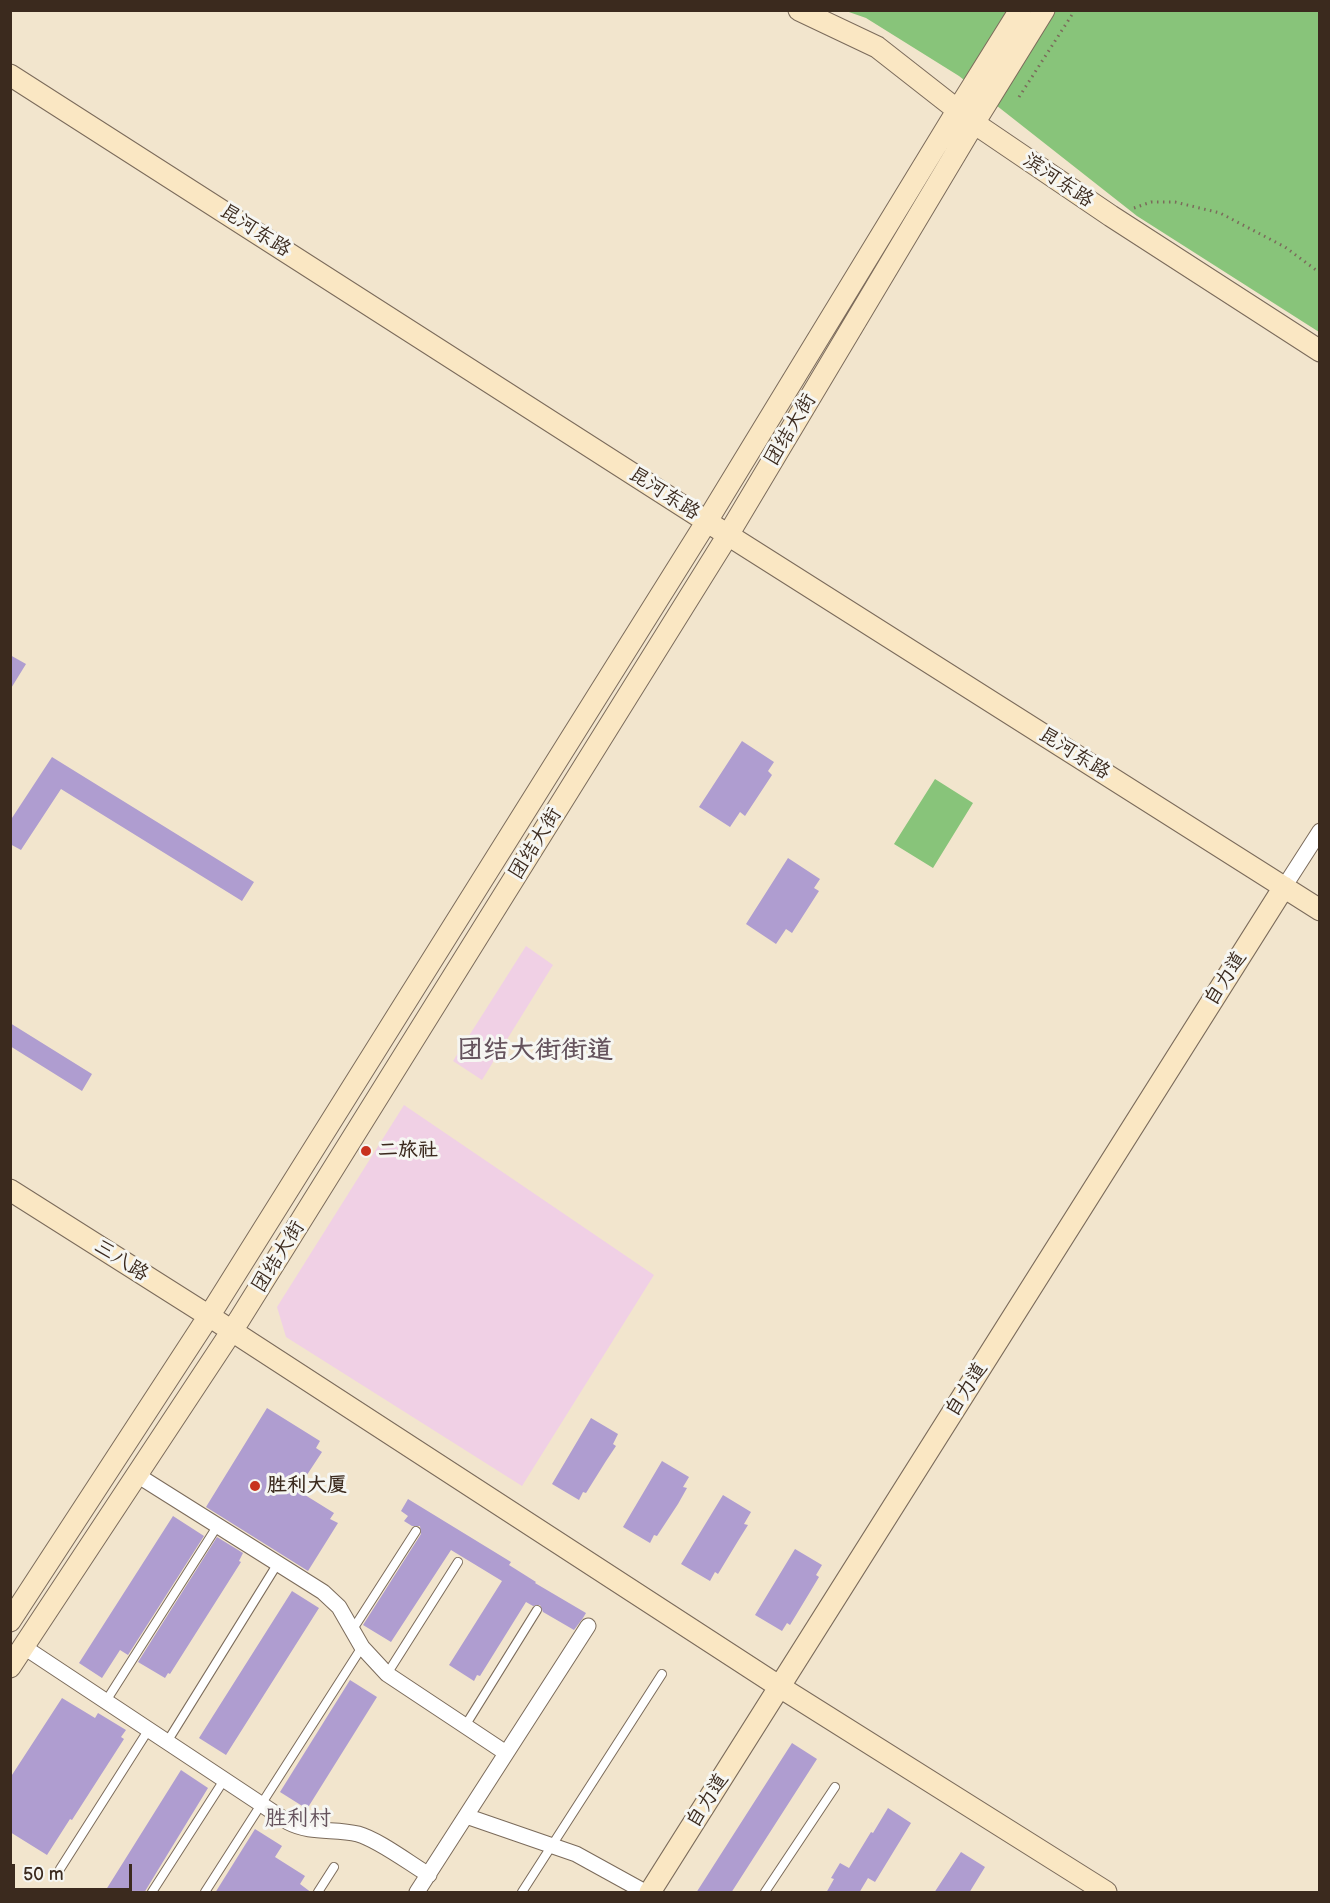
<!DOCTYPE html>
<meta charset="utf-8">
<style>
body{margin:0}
#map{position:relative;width:1330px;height:1903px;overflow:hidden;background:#f2e5cd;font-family:"Balsamiq Sans",sans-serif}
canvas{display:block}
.frame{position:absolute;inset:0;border:12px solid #3b2a1e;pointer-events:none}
.scale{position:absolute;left:12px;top:1864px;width:120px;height:27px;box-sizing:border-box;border:3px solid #3b2a1e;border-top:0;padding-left:8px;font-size:18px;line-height:21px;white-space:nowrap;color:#3b2a1e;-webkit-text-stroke:4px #f6f6f2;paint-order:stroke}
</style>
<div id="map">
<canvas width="1330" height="1903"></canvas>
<div class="frame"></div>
<div class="scale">50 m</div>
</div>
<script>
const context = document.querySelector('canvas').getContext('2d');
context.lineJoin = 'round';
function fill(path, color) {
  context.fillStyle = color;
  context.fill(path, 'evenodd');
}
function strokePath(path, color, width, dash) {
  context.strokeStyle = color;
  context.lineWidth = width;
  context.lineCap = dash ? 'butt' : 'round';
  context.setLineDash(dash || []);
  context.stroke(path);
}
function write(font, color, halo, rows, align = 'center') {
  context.font = font + ' "Balsamiq Sans","LXGW WenKai TC",sans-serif';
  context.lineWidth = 6;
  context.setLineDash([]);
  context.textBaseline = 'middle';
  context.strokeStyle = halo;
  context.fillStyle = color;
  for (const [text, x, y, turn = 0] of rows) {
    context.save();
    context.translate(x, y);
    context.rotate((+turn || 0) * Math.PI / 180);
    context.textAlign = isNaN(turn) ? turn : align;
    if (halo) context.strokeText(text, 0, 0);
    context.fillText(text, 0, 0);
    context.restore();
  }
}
fill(new Path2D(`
 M526,946L553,965L482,1080L453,1061Z
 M404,1105L654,1275L522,1486L286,1337L277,1307Z`), '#f0d0e5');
fill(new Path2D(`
 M846,11H1319V332L1137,216L959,76L866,18Z
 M935,779L973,803L933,868L894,844Z`), '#88c47a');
fill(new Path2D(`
 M10,655L26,664L10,690Z
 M742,741L774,762L768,771L772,775L745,816L740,812L730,827L699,807Z
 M52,757L254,882L242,901L61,789L21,850L10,844V821Z
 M788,858L820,879L814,888L819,891L792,933L786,929L776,944L746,924Z
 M10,1023L92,1074L82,1091L10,1046Z
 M267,1408L320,1441L316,1448L322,1452L297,1490L334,1513L330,1519L338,1523L308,1571L206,1507Z
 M591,1418L618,1434L613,1444L616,1446L606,1461L586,1493L583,1492L579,1500L552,1484Z
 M662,1461L689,1477L683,1487L687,1488L678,1504L657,1536L654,1535L650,1543L623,1527Z
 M723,1495L751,1512L744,1524L748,1525L738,1541L718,1574L715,1572L710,1581L681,1564Z
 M408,1499L511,1562L509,1565L536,1582L535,1583L586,1613L583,1618L574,1630L543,1612L540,1605L533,1606L526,1602L480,1676L477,1675L474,1681L449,1665L502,1581L451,1550L391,1642L363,1625L421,1534L420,1526H412L404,1521L408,1516L401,1511Z
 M173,1516L204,1536L128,1655L120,1650L102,1678L79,1663Z
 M217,1537L243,1553L239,1561L241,1562L170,1674L168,1673L165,1678L138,1662Z
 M795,1549L822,1565L816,1575L819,1577L810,1592L790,1625L787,1623L782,1631L755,1615Z
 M292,1591L319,1608L226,1755L199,1738Z
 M350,1680L377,1697L307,1809L280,1792Z
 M62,1698L95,1718L98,1713L126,1730L121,1737L124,1739L72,1820L70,1819L47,1855L10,1832V1778Z
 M792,1743L817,1759L731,1893H696Z
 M181,1770L208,1788L161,1865L144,1893H104Z
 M888,1808L911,1823L875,1882L868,1878L859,1893H826L834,1879L831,1878L840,1863L849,1868L871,1832L873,1833Z
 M255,1829L282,1846L275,1857L305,1876L300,1884L312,1893H215Z
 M961,1852L985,1867L969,1893H934Z`), '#af9dd0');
const lane = new Path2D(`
 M353,1629L416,1531
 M387,1674L458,1562
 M106,1701L218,1525
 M465,1726L537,1610
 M167,1742L278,1563
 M60,1869L149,1729
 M152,1892L224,1780
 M205,1892L362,1647
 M318,1892L334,1867
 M522,1892L662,1674
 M765,1892L835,1787`);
const street = new Path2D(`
 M1284,887L1320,831
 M137,1475L323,1592L339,1607L362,1647L387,1674L506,1753
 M24,1647L288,1822C311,1834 335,1828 358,1834C379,1840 409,1863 429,1875
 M466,1816L576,1854L645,1892
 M417,1892L588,1626`);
const secondary = new Path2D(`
 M799,10L877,47L974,123L1111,216L1320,351
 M10,75L728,535L1320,910
 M10,1190L209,1316L780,1687L1106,1892
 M10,1621L216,1305L707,521L957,111L1020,10
 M10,1667L239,1320L728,535L974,123L1044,10
 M650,1892L1284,887`);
strokePath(lane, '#7b6b5b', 10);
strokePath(street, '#7b6b5b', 17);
strokePath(secondary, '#7b6b5b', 23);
strokePath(new Path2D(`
 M1019,97L1075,10
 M1134,208L1151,202H1175L1220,213L1285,247L1320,273`), '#7b6b5b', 3, [1.5, 4.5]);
strokePath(lane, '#fff', 8);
strokePath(street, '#fff', 15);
strokePath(secondary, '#fae7c3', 21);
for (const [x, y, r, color] of [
 [366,1151,6,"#c8321e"],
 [255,1486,6,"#c8321e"]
]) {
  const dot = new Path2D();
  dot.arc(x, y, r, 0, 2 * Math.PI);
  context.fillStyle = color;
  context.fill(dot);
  strokePath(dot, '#f6f6f2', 2);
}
write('20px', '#3b2a1e', '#f6f6f2', [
 ["滨河东路",1058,181,34],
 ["昆河东路",255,231,33],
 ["团结大街",791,430,-59],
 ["昆河东路",664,494,33],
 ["昆河东路",1074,754,32],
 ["团结大街",536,844,-58],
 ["自力道",1226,979,-58],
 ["团结大街",279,1257,-58],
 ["三八路",121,1261,32],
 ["自力道",967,1390,-58],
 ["自力道",708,1801,-58]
]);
write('bold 20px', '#3b2a1e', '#f6f6f2', [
 ["二旅社",378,1151],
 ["胜利大厦",267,1486]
], 'left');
write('22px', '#64525c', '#f6f6f2', [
 ["胜利村",298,1819]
]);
write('bold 26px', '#64525c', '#f6f6f2', [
 ["团结大街街道",535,1051]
]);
</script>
